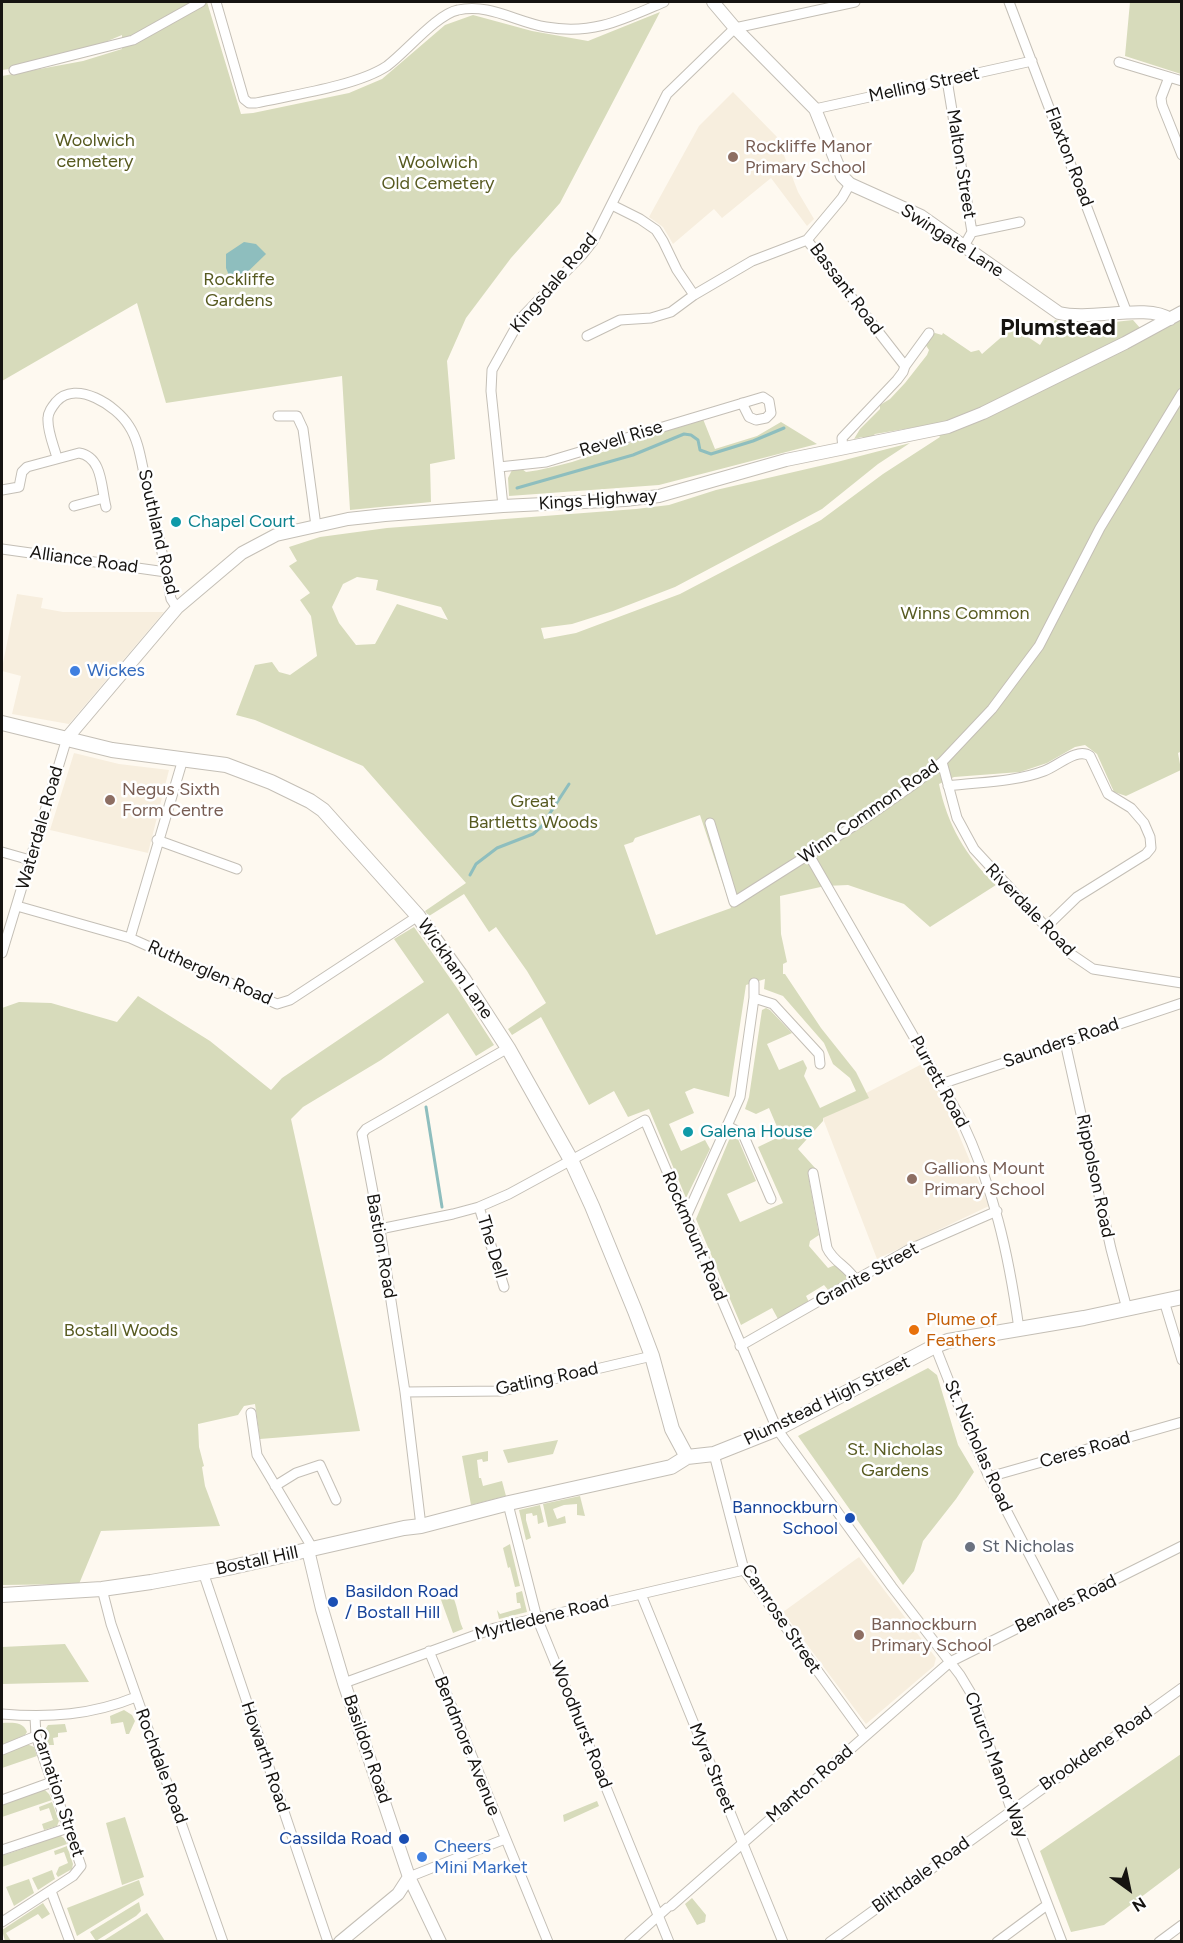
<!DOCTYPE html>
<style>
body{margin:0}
#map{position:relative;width:1183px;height:1943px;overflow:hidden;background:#fef9f0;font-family:Figtree,sans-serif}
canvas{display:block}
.frame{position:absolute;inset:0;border:3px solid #161411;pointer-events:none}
.north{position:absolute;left:1099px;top:1859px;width:60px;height:60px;-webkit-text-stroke:4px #fff;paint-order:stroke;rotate:147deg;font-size:16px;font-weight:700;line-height:24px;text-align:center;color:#161411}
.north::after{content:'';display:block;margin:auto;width:21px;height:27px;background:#161411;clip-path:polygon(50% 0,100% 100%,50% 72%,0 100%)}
</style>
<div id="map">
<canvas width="1183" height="1943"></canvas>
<div class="frame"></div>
<div class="north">N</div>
</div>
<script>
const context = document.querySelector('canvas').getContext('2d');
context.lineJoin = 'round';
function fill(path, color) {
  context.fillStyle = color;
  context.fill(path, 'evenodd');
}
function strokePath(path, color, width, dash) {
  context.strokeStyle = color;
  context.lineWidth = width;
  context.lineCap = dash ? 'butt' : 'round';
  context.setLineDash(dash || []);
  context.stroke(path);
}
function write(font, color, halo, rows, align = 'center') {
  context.font = font + ' Figtree,sans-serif';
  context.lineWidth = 5;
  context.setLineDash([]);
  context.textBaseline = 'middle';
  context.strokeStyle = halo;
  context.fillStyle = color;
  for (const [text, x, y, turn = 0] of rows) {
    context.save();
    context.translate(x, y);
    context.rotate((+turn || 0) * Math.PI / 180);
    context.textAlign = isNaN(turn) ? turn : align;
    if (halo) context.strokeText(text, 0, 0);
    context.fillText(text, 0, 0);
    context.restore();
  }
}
fill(new Path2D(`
 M733,92L777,137L798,192L814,219L807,226L771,178L722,218L714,209L673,244L663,227L649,217L699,126Z
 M17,594L43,598L41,608L63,612H164L69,724L12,714L21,676L2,671V668Z
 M74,753L119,764L169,770L148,853L50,830Z
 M922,1064L948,1109L989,1206L877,1259L822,1116Z
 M859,1557L936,1658L934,1666L866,1724L783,1612Z`), '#f7eede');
fill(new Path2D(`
 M2,2H207L241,114L253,113L349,93L382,79L445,25L473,15L532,31L588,41L660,12L560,203L511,258L466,318L447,361L455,459L430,464L431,502L350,510L342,376L166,403L137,303L2,381V76L83,61L122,49V35L84,51L38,65L2,70Z
 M1130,2H1181V74L1125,56Z
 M1181,319L1182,751L1178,753L1181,770L1126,796L1114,792L1097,754L1085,745L1075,747L1047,763L1020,772L954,777L939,784C947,824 966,857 996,885L930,927L904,904L848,885L825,886L780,896L781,934L787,962L783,964V974H785L821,1028L856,1072L869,1098L823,1118V1121L798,1149L816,1169L808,1174L819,1235L810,1241L809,1246L828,1268L835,1265L847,1274L846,1281L829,1291L824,1285L806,1296L809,1302L778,1319L772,1308L741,1325L696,1219L729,1140L733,1137L738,1139L756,1181L727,1194L740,1222L783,1203L758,1147L781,1136L769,1108L756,1114L745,1109L749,1097L762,1010L766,1008L770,1010L792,1033L767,1044L779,1070L803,1060L807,1068L804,1076L820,1108L856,1091L850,1078L833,1064L824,1043L783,996L764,989L765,979L746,985L729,1097L694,1088L685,1092L694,1113L669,1124L681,1151L705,1140L710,1149L686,1198L649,1109L628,1117L614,1091L589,1105L541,1017L512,1035L508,1029L546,1003L527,971L496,927L489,932L464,894L429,916L425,911L466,883L363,766L255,720L236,715L255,665L272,662L279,672L290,675L317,656L311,616L300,600L310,593L289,566L297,561L289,547L320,537L387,528L636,509L669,505L716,490L837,462L910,443L878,464L822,509L675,587L613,611L572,624L541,628L544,639L576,633L680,594L821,520L883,474L940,437L934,424L875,434L868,441L862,437L854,439L860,429L880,409V405L890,399L905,383L927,355L929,350L925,344L929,335L935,333L942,335L943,333L971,352L979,350L982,354L1013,327L1040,345L1055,320L1077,326L1133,320L1148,337ZM357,577L378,580L376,590L441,607L448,620L397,604L375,644L356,645L339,623L332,607L343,584ZM700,815L731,908L656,935L624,845L633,842L635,838Z
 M703,419L715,449L757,436L781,422L817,444L659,485L509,496L508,478L512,470L522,469L526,472C542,470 556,466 572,462Z
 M414,927L457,988L494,1045L476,1056L448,1013L381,1060L303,1107L291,1119L360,1431L260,1439L255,1404L244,1406L238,1415L198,1424L199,1447L204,1466L202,1467L205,1486L220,1526L101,1531L79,1584L2,1585V1008L19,1002L51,1003L117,1022L138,996L210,1041L271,1090L282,1078L424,982L394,939Z
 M928,1368L937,1375L958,1445L974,1472L956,1499L923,1541L914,1571L903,1585L798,1436Z
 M558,1440L553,1454L508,1463L503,1450Z
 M488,1451V1461L483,1462L482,1459L477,1460L479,1478H481L483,1486L502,1481L506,1496L471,1505L462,1456Z
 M580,1496L585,1516L577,1515V1504L564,1505L553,1509L557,1519L565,1516L566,1523L548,1527L543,1504Z
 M540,1505L544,1522L538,1524L537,1515L533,1516L532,1513L526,1514V1520L531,1538L526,1540L519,1510Z
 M510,1544L520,1586L515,1587L510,1567L508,1568L503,1548Z
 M522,1591L527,1612L499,1619L497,1610L500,1614L521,1608L520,1603H517L516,1593Z
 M451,1593C458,1605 457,1615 463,1629L453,1633L440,1597Z
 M65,1644L89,1682L2,1684V1647Z
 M124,1710L132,1715L135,1721L129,1734H126L123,1722L111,1724L110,1716Z
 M2,1723C11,1723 23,1721 27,1732L25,1735L2,1745Z
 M65,1724L67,1732L58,1733V1737L53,1738L54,1745H47L43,1733L48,1725Z
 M27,1744L34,1747L37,1756L2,1768V1754Z
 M1181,1754V1867L1104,1925L1071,1932L1040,1851Z
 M44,1789L49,1794L52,1800L2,1817V1803Z
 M597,1801L599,1806L564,1822L563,1815Z
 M52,1802L59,1821L57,1826L44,1830L42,1824L53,1820L49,1808L40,1811L39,1807Z
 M125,1817L144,1877L122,1885L106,1823Z
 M58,1834L65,1839L67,1844L2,1867V1853L4,1855L28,1847L30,1843Z
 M67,1846L73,1864L72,1869L58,1877L56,1874L59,1867L68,1863L64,1852L55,1855L54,1851Z
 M52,1870L55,1879L38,1890L32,1878Z
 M29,1879L34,1893L14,1906L6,1887Z
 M139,1880L144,1895L77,1936L67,1908Z
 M692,1898L706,1915L705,1922L697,1925L685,1904Z
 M139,1902L141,1911L136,1916L96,1941L90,1932Z
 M43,1903L50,1914L42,1919L38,1914L6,1933L11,1941H5L2,1930Z
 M147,1913L165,1941H102H103Z`), '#d7dbbb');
fill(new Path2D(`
 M244,242L256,244L266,254L233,286L226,268V254Z`), '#8ebebe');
strokePath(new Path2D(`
 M517,488L633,455L684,434L691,435L698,440L700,450L711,454L753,441L784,428
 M470,875L476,864L497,848L533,834L541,827L569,784
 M426,1107L442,1207`), '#8ebebe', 3);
const street = new Path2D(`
 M216,2L244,99L249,103H256C292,95 357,86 387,66C406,52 437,14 458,10C489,3 516,22 546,27C593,35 622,20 664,2
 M1009,2L1127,313
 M1119,62L1182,81
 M14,70L133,40L201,2
 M1169,77L1161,98L1162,105L1182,155
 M947,80L972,232L964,246
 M815,109L1032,61
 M850,184L842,198L807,240L905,366
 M612,205L640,219L656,230L663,241L677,270L694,295
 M972,232L1020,222
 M587,336L620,320L651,318L671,312L694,295L752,261L807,240
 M278,416H297L303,429L316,526
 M843,449L842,438L897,380L903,372L905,366L929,333
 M57,458C54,446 47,431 48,418C48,412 52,407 56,402C76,379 117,406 129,426C139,441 141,461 145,478C155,518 164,559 171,599L177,608
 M499,467L546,462L763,397L769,401L771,413L766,418L756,420L749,417L742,403
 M2,490L19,487L22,472L27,467L79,453C103,457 101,488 106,507
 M74,506L104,498
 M503,506L491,391L492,370L521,318L582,255L593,241L667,94L735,28L855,2
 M2,549L166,572
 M942,762L957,818L974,849L1071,954L1093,969L1182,983
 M948,786C980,782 1015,782 1044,771C1058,766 1077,747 1090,756L1108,794L1131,808L1144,823L1150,837L1151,848L1146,854L1077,897L1046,927
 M710,823L734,902L860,822L917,782L942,762L992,709L1039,646L1100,528L1182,393
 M157,840L237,869
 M2,852L30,860
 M809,855L960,1117C994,1189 1008,1250 1019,1329
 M17,906L130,938L277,1004L290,1000L418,916
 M130,938L183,759
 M2,953L67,738
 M754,998L773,1004L819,1054L820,1064
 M1065,1042L1111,1249L1127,1309
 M941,1084L1182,1003
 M727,1126L743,1134L771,1199
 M813,1173L827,1248C834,1263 848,1266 856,1281
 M479,1207L504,1287
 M686,1217L740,1097L754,998V983
 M380,1229L453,1214L479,1207L509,1194L645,1120L777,1429L892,1587L960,1675L972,1695L1011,1809L1062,1942
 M1164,1301L1182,1360
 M740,1346L910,1249L997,1211
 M935,1346L963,1417L989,1477L1057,1608
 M405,1392L502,1391L652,1356
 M251,1413L257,1455L313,1549
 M714,1454L744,1570L865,1736
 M989,1477L1182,1422
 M275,1486L296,1473L320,1465L336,1500
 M508,1504L537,1618L669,1942
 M421,1526L405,1392L380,1229L362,1134L366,1129L508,1048
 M203,1572L328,1942
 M102,1589L111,1624L223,1942
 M641,1594L783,1942
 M429,1651L548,1942
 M344,1683L495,1628L744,1570
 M2,1714C49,1718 92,1715 136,1697
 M2,1750L36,1736
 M2,1800L52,1782
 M2,1850L68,1828
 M409,1877L505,1839
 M51,1891L70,1942
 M671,1906L950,1662L1182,1546
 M2,1922L73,1876L81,1866L36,1736L35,1717
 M629,1942L667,1908
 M830,1942L1182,1688
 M997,1942L1047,1905
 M1159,1942L1182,1925`);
const secondary = new Path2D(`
 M713,2L735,28L815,109L842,176L850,184L921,216L1059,313C1091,321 1147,303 1170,319
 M67,738L177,608L242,553L276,535L348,519L385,515L503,506L625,500L659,496L786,460L948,427L983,413L1125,343L1182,312
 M308,1550L322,1609L344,1683L409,1877L440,1942
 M340,1942L398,1894L409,1877`);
const primary = new Path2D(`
 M2,723L112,750L226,765L271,782L310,801L323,810L418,916L464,980L508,1048L571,1160L592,1206L635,1311L652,1356L672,1429L687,1457
 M2,1595L102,1589L151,1582L228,1568L404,1528L421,1526L509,1503L671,1467L687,1457L714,1454L777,1429L935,1346L948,1341L1084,1318L1182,1297`);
strokePath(street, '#c4bfb6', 11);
strokePath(secondary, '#c4bfb6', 14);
strokePath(primary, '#c4bfb6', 16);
strokePath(street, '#fff', 9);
strokePath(secondary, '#fff', 12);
strokePath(primary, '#fff', 14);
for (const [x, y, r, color] of [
 [733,157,6,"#8d6e63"],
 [176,522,6,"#0f9aa8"],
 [75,671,6,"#3f7fe0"],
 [110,800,6,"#8d6e63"],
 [688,1132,6,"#0f9aa8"],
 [912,1179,6,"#8d6e63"],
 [914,1330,6,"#e8710a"],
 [850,1518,6,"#1a4fb4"],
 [970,1547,6,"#6b7280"],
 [333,1602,6,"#1a4fb4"],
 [859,1635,6,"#8d6e63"],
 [404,1839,6,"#1a4fb4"],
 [422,1857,6,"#3f7fe0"]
]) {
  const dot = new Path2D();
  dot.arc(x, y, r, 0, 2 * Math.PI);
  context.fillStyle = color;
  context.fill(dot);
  strokePath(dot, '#fff', 2);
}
write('18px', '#161411', '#fff', [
 ["Melling Street",924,85,-12],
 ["Flaxton Road",1069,157,69],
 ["Malton Street",961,164,81],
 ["Swingate Lane",952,241,33],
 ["Kingsdale Road",554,283,-50],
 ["Bassant Road",846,289,53],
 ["Revell Rise",621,439,-17],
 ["Kings Highway",598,500,-4],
 ["Southland Road",158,532,77],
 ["Alliance Road",84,560,8],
 ["Winn Common Road",869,812,-35],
 ["Waterdale Road",40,828,-74],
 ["Riverdale Road",1030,910,46],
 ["Wickham Lane",455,969,55],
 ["Rutherglen Road",210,973,24],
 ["Saunders Road",1061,1043,-19],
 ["Purrett Road",939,1082,61],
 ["Rippolson Road",1095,1176,78],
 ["Rockmount Road",694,1236,67],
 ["Bastion Road",381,1246,80],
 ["The Dell",492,1247,73],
 ["Granite Street",867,1275,-29],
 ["Gatling Road",547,1379,-12],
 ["Plumstead High Street",827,1401,-26],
 ["St. Nicholas Road",978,1446,66],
 ["Ceres Road",1085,1450,-16],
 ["Bostall Hill",257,1561,-12],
 ["Benares Road",1066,1604,-26],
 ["Myrtledene Road",542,1618,-14],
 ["Camrose Street",781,1619,56],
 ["Woodhurst Road",581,1725,68],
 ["Bendmore Avenue",467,1746,68],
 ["Basildon Road",367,1749,71],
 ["Brookdene Road",1096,1749,-35],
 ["Howarth Road",265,1757,71],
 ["Church Manor Way",996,1765,70],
 ["Rochdale Road",161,1766,70],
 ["Myra Street",712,1768,68],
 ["Manton Road",810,1784,-41],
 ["Carnation Street",58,1793,72],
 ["Blithdale Road",921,1875,-36]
]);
write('18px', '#575a20', '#fff', [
 ["Woolwich",95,141],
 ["cemetery",95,162],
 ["Woolwich",438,163],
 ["Old Cemetery",438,184],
 ["Rockliffe",239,280],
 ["Gardens",239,301],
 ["Winns Common",965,614],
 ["Great",533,802],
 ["Bartletts Woods",533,823],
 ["Bostall Woods",121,1331],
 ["St. Nicholas",895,1450],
 ["Gardens",895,1471]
]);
write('18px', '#785e54', '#fff', [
 ["Rockliffe Manor",745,147],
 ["Primary School",745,168],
 ["Negus Sixth",122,790],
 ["Form Centre",122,811],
 ["Gallions Mount",924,1169],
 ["Primary School",924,1190],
 ["Bannockburn",871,1625],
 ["Primary School",871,1646]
], 'left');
write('18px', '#0d838f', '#fff', [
 ["Chapel Court",188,522],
 ["Galena House",700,1132]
], 'left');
write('18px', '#366cbe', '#fff', [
 ["Wickes",87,671],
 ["Cheers",434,1847],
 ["Mini Market",434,1868]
], 'left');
write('18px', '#c56008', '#fff', [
 ["Plume of",926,1320],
 ["Feathers",926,1341]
], 'left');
write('18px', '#164399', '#fff', [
 ["Bannockburn",838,1508],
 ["School",838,1529],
 ["Basildon Road",345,1592,"left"],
 ["/ Bostall Hill",345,1613,"left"],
 ["Cassilda Road",392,1839]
], 'right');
write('18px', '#5b616d', '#fff', [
 ["St Nicholas",982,1547]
], 'left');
write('bold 24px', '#161411', '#fff', [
 ["Plumstead",1058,328]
]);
</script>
